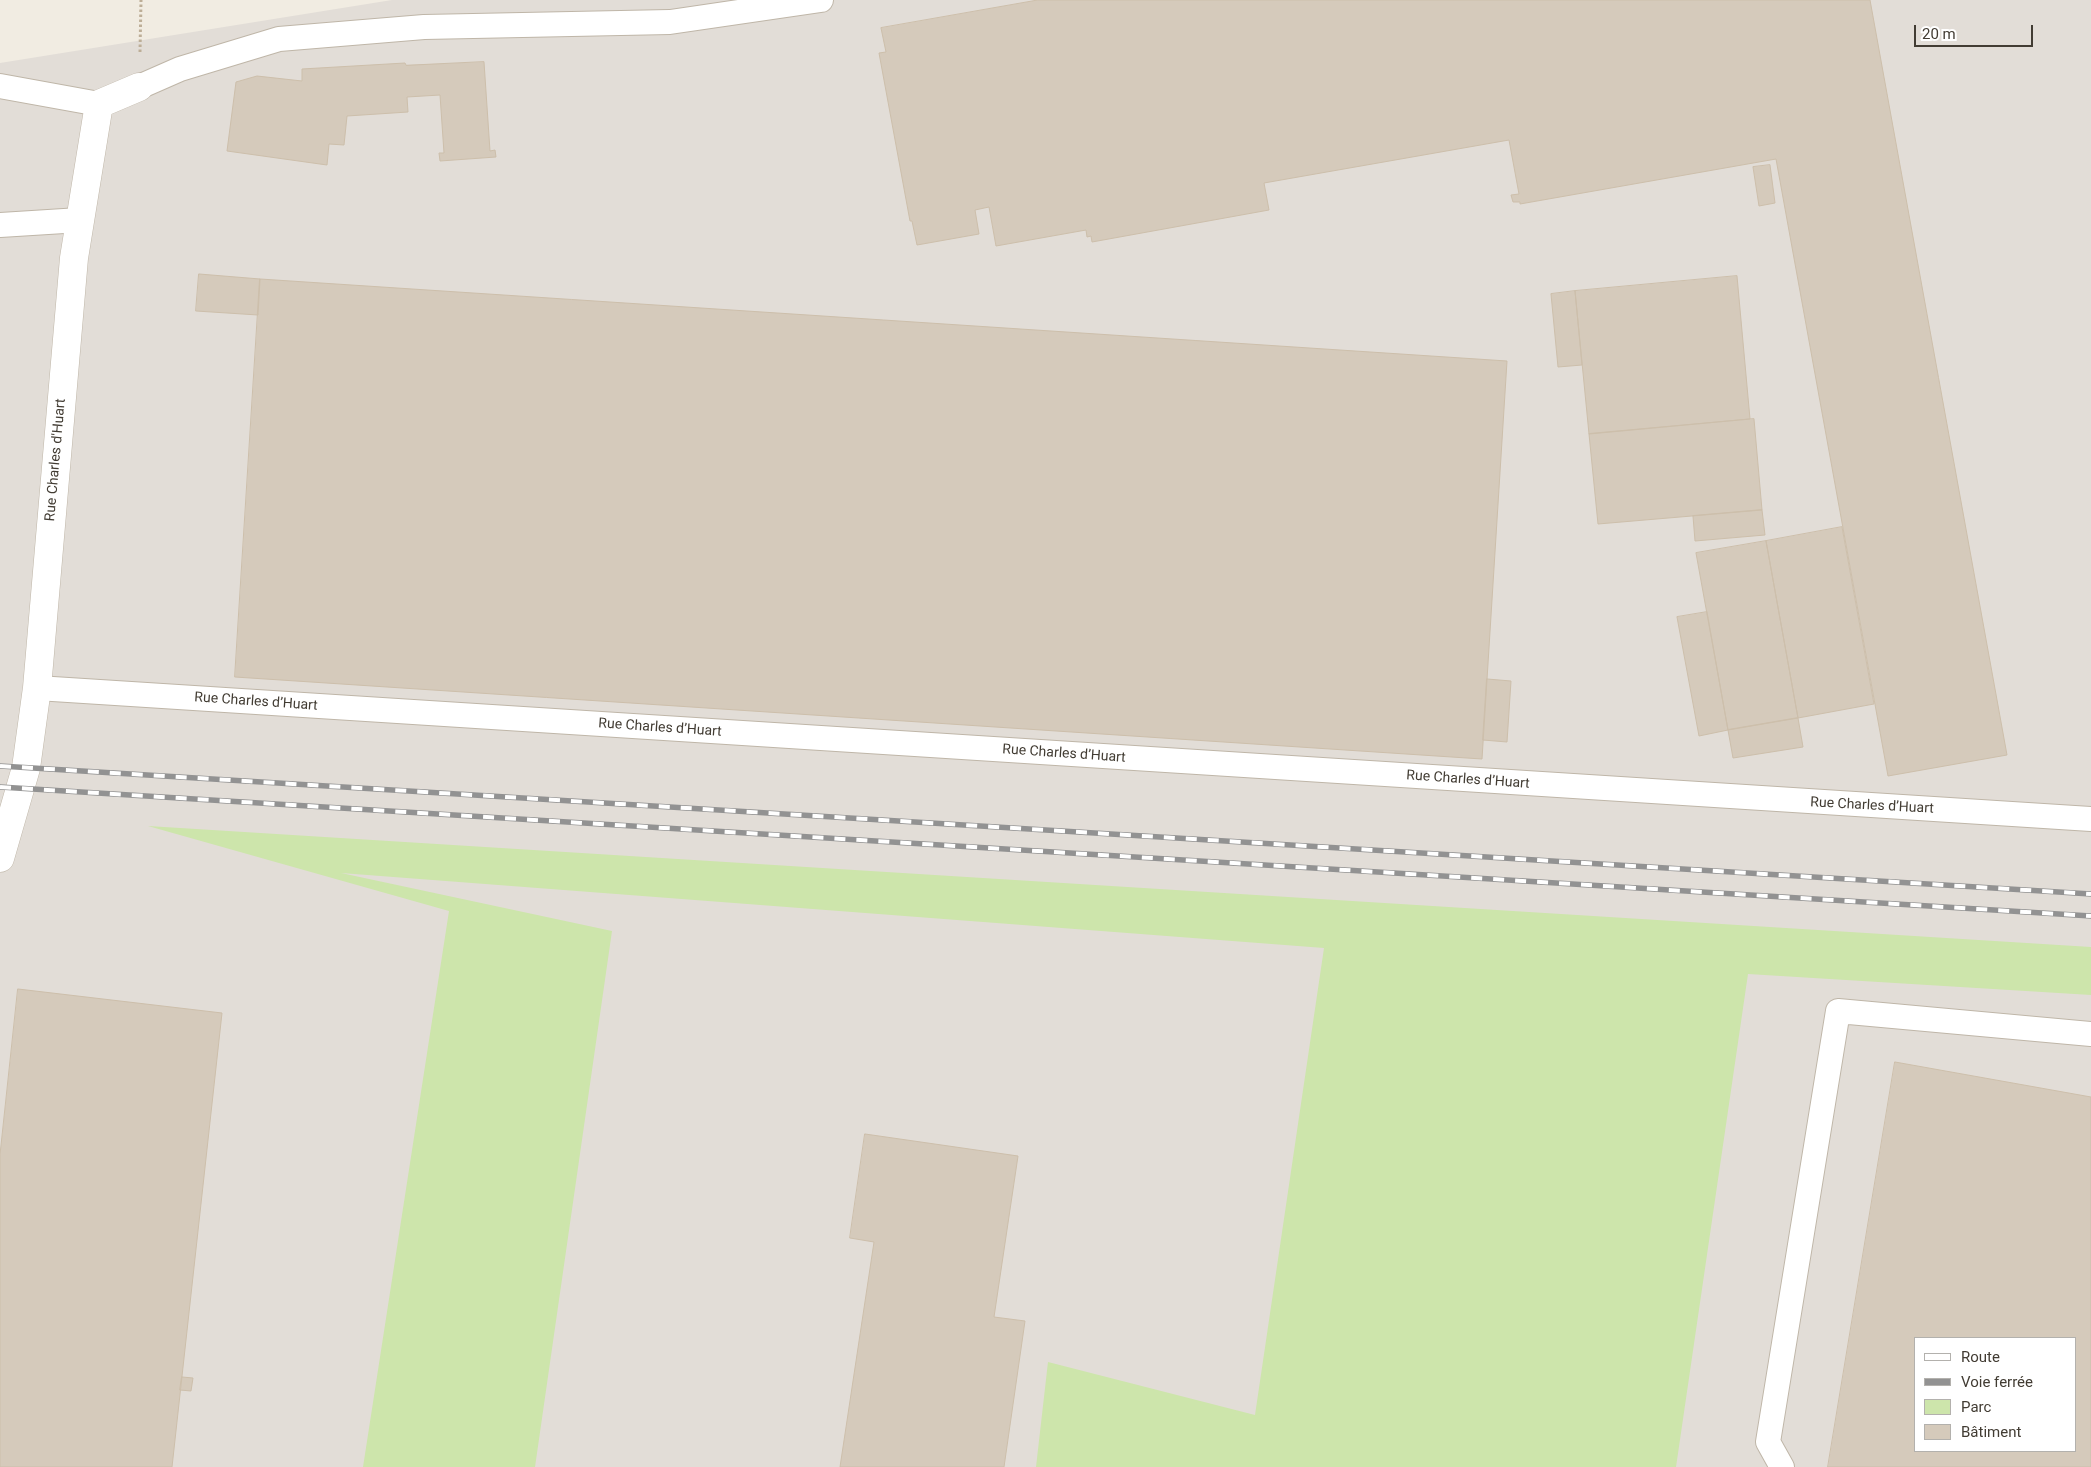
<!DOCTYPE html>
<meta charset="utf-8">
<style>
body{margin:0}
#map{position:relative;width:2091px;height:1467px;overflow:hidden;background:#f1ece2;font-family:Roboto,sans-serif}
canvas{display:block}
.legend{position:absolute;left:1914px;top:1337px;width:162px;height:115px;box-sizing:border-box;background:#fff;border:1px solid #b3b1ad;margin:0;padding:6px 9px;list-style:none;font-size:15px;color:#423c33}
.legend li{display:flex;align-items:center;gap:10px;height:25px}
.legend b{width:25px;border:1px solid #b3b1ad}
.scale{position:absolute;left:1914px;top:25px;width:119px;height:22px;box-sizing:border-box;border:2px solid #423c33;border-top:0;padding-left:6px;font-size:15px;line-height:18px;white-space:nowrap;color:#423c33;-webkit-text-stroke:4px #fff;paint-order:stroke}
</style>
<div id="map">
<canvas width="2091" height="1467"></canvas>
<ul class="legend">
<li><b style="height:6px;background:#fff"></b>Route</li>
<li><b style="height:6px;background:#929292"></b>Voie ferrée</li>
<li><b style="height:14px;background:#cde5ab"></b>Parc</li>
<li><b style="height:14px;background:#d5cabb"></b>Bâtiment</li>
</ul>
<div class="scale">20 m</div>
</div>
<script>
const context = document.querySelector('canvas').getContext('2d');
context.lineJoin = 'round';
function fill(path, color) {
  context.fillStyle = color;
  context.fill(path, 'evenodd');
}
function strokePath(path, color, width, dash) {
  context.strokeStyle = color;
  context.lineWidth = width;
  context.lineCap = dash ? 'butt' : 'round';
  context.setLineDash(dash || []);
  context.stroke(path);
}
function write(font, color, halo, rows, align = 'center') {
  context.font = font + ' Roboto,sans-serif';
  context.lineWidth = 5;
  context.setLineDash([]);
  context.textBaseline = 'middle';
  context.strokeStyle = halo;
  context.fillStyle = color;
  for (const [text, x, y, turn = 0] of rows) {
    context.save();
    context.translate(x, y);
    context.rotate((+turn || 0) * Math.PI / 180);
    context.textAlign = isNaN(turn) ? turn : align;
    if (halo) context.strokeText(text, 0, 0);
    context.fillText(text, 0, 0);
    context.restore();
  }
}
fill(new Path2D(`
 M392,0H2091V1467H0V63ZM1915,1338H2075V1451H1915Z`), '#e2ddd7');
fill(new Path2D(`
 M148,826L2091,947V995L1748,974L1676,1467H1036L1048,1362L1255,1415L1324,948L341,873L612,931L535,1467H363L449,911Z`), '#cde5ab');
const building = new Path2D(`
 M1038,0H1870L2007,755L1888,776L1776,159L1520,204V202H1513L1511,195L1519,194L1509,140L1264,183L1269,210L1092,242L1091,236L1087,237L1086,230L996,246L989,207L975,210L979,234L917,245L912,221H910L879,53L886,52L881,28Z
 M484,62L490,151L495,150L496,157L440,161L439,153H444L440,95L407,97L408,112L347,116L344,145L329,144L327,165L227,151L236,82L257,76L302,81V69L405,63L406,65Z
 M1770,165L1775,203L1759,206L1753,167Z
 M199,274L260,279L258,315L196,311Z
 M1737,276L1750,419L1589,434L1575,291Z
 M260,279L1507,361L1482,759L235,677Z
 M1575,291L1582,365L1558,367L1551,294Z
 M1754,419L1762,510L1598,524L1589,434Z
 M1762,510L1765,535L1695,541L1693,516Z
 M1842,527L1874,704L1798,718L1766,541Z
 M1766,541L1798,718L1728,730L1696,553Z
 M1707,612L1728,730L1699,736L1677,617Z
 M1487,679L1511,681L1507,742L1483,740Z
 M1798,718L1803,747L1733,758L1728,730Z
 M18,989L222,1013L172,1467H0V1155Z
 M1895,1062L2091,1097V1467H1828ZM1915,1338H2075V1451H1915Z
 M865,1134L1018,1156L994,1317L1025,1321L1004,1467H840L874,1242L850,1238Z
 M182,1377L193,1378L191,1391L180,1390Z`);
fill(building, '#d5cabb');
strokePath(building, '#cdbfab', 1);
const lane = new Path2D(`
 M0,86L99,104
 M139,87L180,69L279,39L424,27L670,22L821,0
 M0,225L80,220
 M37,688L2091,819
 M1782,1467L1768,1442L1838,1011L2091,1034`);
const street = new Path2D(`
 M0,858L26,768L37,688L74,258L99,104L139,87`);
strokePath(lane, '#bfb6a8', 26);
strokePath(street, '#bfb6a8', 29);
strokePath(new Path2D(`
 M140,52L141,0`), '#bdae97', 3, [2.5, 2.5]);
strokePath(lane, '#fff', 24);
strokePath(street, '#fff', 28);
const rail = new Path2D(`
 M0,766L2091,894
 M0,787L2091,916`);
strokePath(rail, '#929292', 5.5);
strokePath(rail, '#fff', 4, [11]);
write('14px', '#423c33', '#fff', [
 ["Rue Charles d'Huart",56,460,-85],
 ["Rue Charles d’Huart",256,702,4],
 ["Rue Charles d’Huart",660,728,4],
 ["Rue Charles d’Huart",1064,754,4],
 ["Rue Charles d’Huart",1468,780,4],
 ["Rue Charles d’Huart",1872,806,3]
]);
</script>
